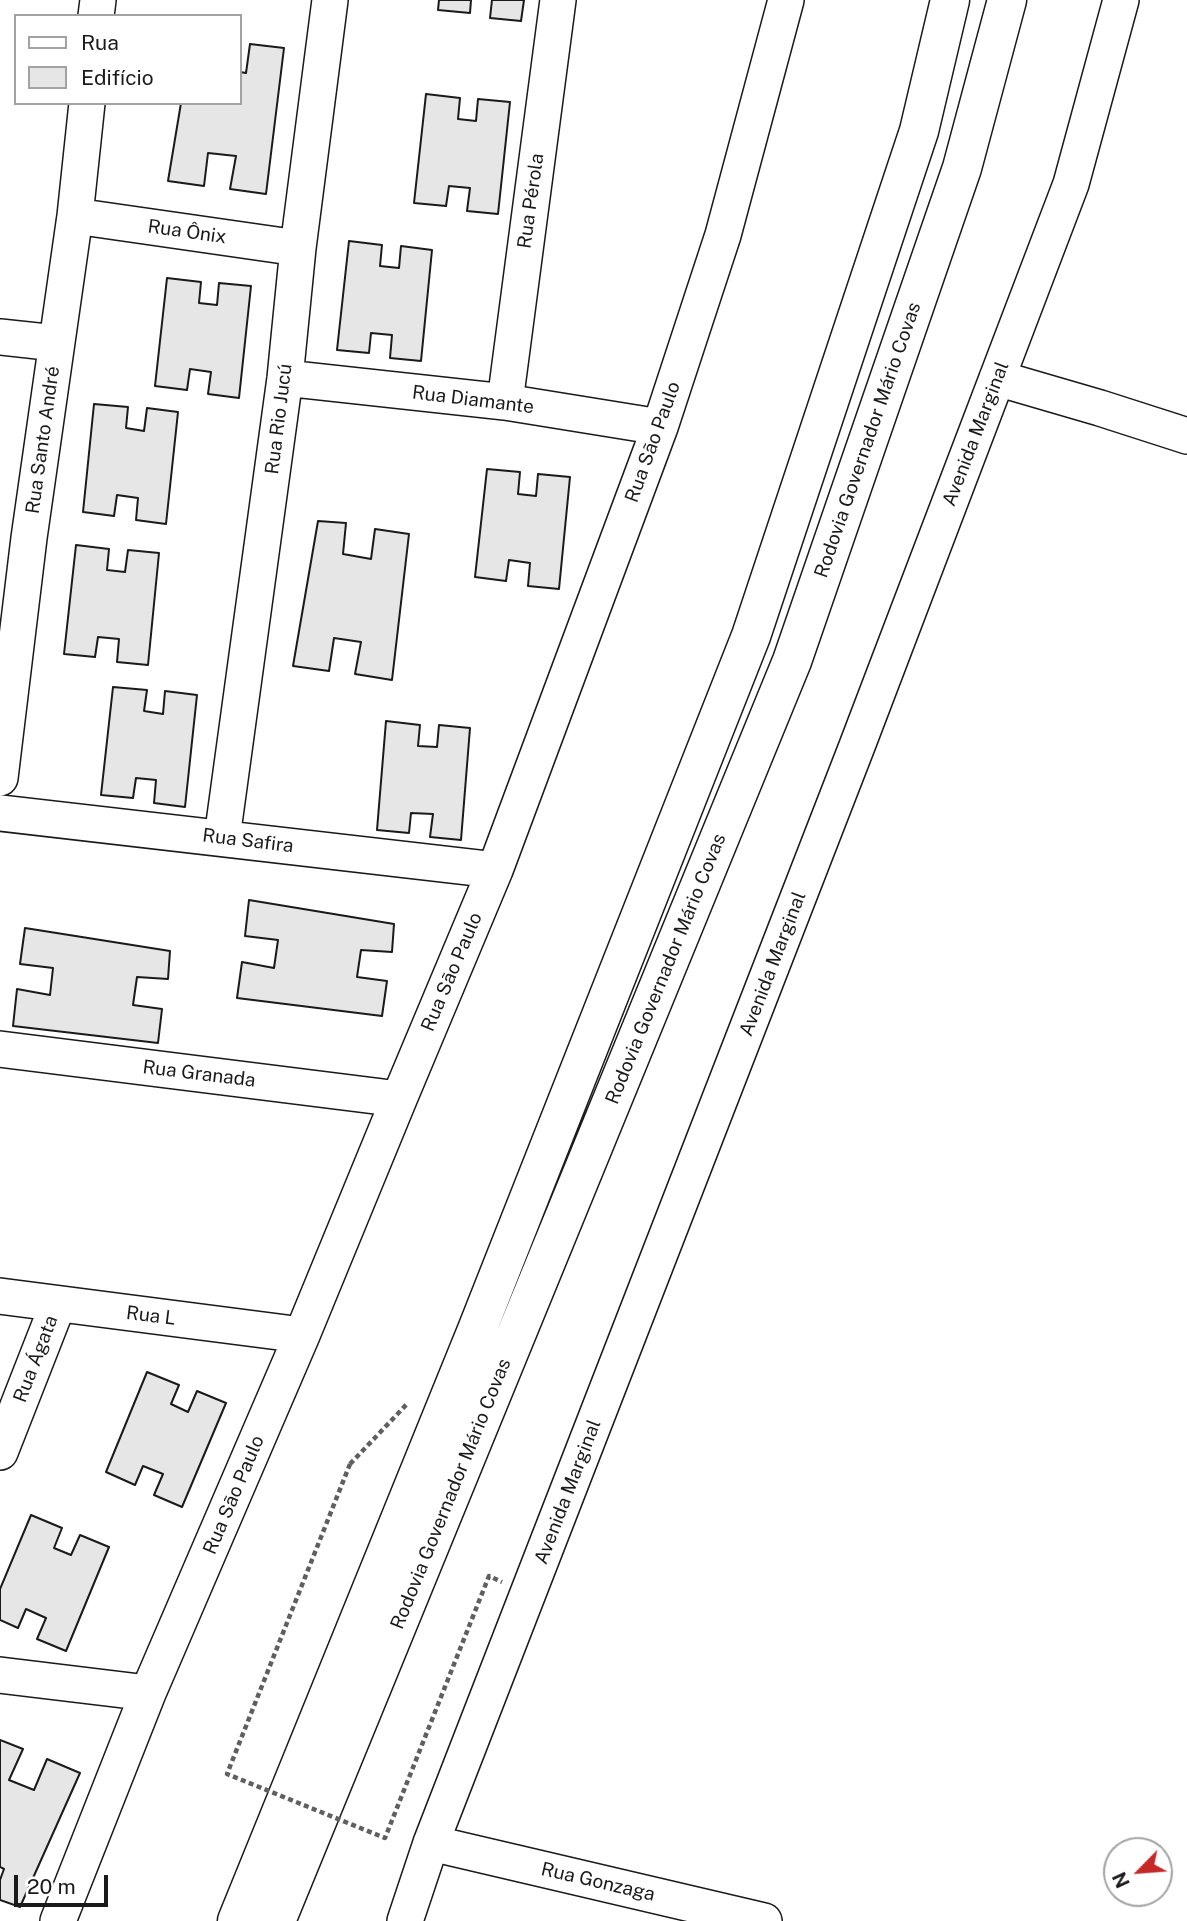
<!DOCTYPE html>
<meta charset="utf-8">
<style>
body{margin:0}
#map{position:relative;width:1187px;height:1921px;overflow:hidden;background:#fff;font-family:"Public Sans",sans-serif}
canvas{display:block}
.legend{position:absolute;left:14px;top:14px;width:228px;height:91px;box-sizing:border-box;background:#fff;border:2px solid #a3a3a3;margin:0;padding:9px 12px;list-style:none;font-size:21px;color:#1a1a1a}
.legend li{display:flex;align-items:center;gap:14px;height:35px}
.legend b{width:35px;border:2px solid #a3a3a3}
.north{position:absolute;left:1103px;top:1837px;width:70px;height:70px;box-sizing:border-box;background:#fff;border:2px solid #a3a3a3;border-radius:50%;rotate:245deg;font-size:19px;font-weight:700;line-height:28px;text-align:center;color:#1a1a1a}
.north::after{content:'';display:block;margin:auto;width:24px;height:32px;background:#c62828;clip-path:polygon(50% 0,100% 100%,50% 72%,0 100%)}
.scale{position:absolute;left:14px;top:1875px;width:94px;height:32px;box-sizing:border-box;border:4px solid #1a1a1a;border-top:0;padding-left:9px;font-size:21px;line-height:24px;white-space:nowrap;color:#1a1a1a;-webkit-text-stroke:5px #fff;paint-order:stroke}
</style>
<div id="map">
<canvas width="1187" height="1921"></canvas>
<ul class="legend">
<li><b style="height:9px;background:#fff"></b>Rua</li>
<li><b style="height:19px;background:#e6e6e6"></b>Edifício</li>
</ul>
<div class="north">N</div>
<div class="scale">20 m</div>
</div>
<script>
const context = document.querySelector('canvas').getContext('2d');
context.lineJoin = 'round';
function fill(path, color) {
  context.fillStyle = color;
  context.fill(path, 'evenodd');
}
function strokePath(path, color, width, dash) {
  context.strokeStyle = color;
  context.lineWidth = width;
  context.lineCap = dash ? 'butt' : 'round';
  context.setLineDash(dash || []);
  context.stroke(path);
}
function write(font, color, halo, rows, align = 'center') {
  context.font = font + ' "Public Sans",sans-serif';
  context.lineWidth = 5;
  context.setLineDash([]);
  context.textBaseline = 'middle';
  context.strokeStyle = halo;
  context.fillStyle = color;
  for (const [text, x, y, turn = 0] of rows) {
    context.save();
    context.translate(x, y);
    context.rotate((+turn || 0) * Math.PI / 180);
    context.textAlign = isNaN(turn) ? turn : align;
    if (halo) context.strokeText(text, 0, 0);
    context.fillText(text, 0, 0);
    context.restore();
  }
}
const building = new Path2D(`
 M439,0H471L470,13L438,10Z
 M492,0H524L521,21L490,18Z
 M250,44L284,48L266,194L230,189L236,156L208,153L204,186L168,181L181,103H240V72L246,73Z
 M426,94L460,98L458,119L476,121L478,99L510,102L498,214L467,211L470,188L449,186L446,206L414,203Z
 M349,241L382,245L380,266L399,268L401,246L432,250L421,361L390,358L392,335L371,333L369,353L337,350Z
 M167,278L201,282L199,303L217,305L219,283L251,286L239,398L208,394L211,372L190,369L187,390L155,386Z
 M94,404L128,407L126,428L144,431L147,408L178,412L166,524L136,520L138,498L117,495L114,516L83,512Z
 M487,469L520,472L518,494L536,496L538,474L570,477L559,589L528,586L530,563L509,560L506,581L475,577Z
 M318,521L346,523L343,554L371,559L375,529L409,534L392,680L355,674L361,642L334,638L329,671L293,666Z
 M76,545L109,549L107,570L125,572L128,550L159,553L148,665L117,662L119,639L98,637L95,657L64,654Z
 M113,687L147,690L144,711L163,714L165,691L197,695L185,807L154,803L156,780L136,778L133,798L101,795Z
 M386,721L420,725L418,746L437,747L439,725L470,728L461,840L430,837L433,814L411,813L409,833L377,830Z
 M249,900L394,924L392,952L361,950L357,977L387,981L382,1016L237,998L242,962L274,968L278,940L245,936Z
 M25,928L170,951L168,979L137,977L133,1005L162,1009L158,1043L13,1026L17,989L50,995L53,968L20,964Z
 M147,1372L179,1385L171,1404L188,1412L197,1391L226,1403L182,1507L154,1495L163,1474L143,1466L135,1485L106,1472Z
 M31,1515L62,1528L54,1548L71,1555L80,1535L109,1547L66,1651L37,1639L46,1618L26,1609L18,1628L0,1620V1589Z
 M0,1740L23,1749L9,1780L34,1790L47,1759L80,1773L20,1907L0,1900V1880L4,1869L0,1867Z`);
fill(building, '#e6e6e6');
strokePath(building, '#1a1a1a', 2);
const minor = new Path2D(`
 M96,16L98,0
 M75,216L298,248
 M0,337L56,343
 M285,378L505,402L660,427
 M997,378L1100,408L1187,436
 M505,402L558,0
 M0,778L29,538L75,216L87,103
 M0,813L495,870
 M222,838L285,378L298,248L330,0
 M0,1049L399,1099
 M0,1296L302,1335
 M0,1452L58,1304
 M0,1675L148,1693
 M431,1843L764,1921
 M58,1921L148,1693L302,1335L399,1099L495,870L660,427L723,235L786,0
 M405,1921L431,1843L857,746L1071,184L1121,0`);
const major = new Path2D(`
 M237,1921L477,1330L751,636L919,131L950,0
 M276,1921L792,661L962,168L1007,0`);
strokePath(minor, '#1a1a1a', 38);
strokePath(major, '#1a1a1a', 41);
strokePath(new Path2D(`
 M350,1464L407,1404`), '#5f5f5f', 4.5, [5, 3.5]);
strokePath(minor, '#fff', 35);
strokePath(major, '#fff', 38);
strokePath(new Path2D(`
 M350,1464L227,1774L385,1838L489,1576L502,1582`), '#5f5f5f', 4.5, [5, 3.5]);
write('19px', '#1a1a1a', '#fff', [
 ["Rua Pérola",531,201,-82],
 ["Rua Ônix",187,232,8],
 ["Rua Diamante",473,400,7],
 ["Rua Rio Jucú",279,419,-83],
 ["Avenida Marginal",976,434,-69],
 ["Rua Santo André",43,440,-82],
 ["Rodovia Governador Mário Covas",868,440,-71],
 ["Rua São Paulo",653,442,-70],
 ["Rua Safira",248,841,7],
 ["Avenida Marginal",773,964,-69],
 ["Rodovia Governador Mário Covas",666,969,-68],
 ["Rua São Paulo",452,972,-67],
 ["Rua Granada",199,1074,7],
 ["Rua L",151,1316,7],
 ["Rua Ágata",36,1359,-69],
 ["Avenida Marginal",568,1492,-69],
 ["Rodovia Governador Mário Covas",451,1494,-68],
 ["Rua São Paulo",234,1495,-67],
 ["Rua Gonzaga",598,1882,13]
]);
</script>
